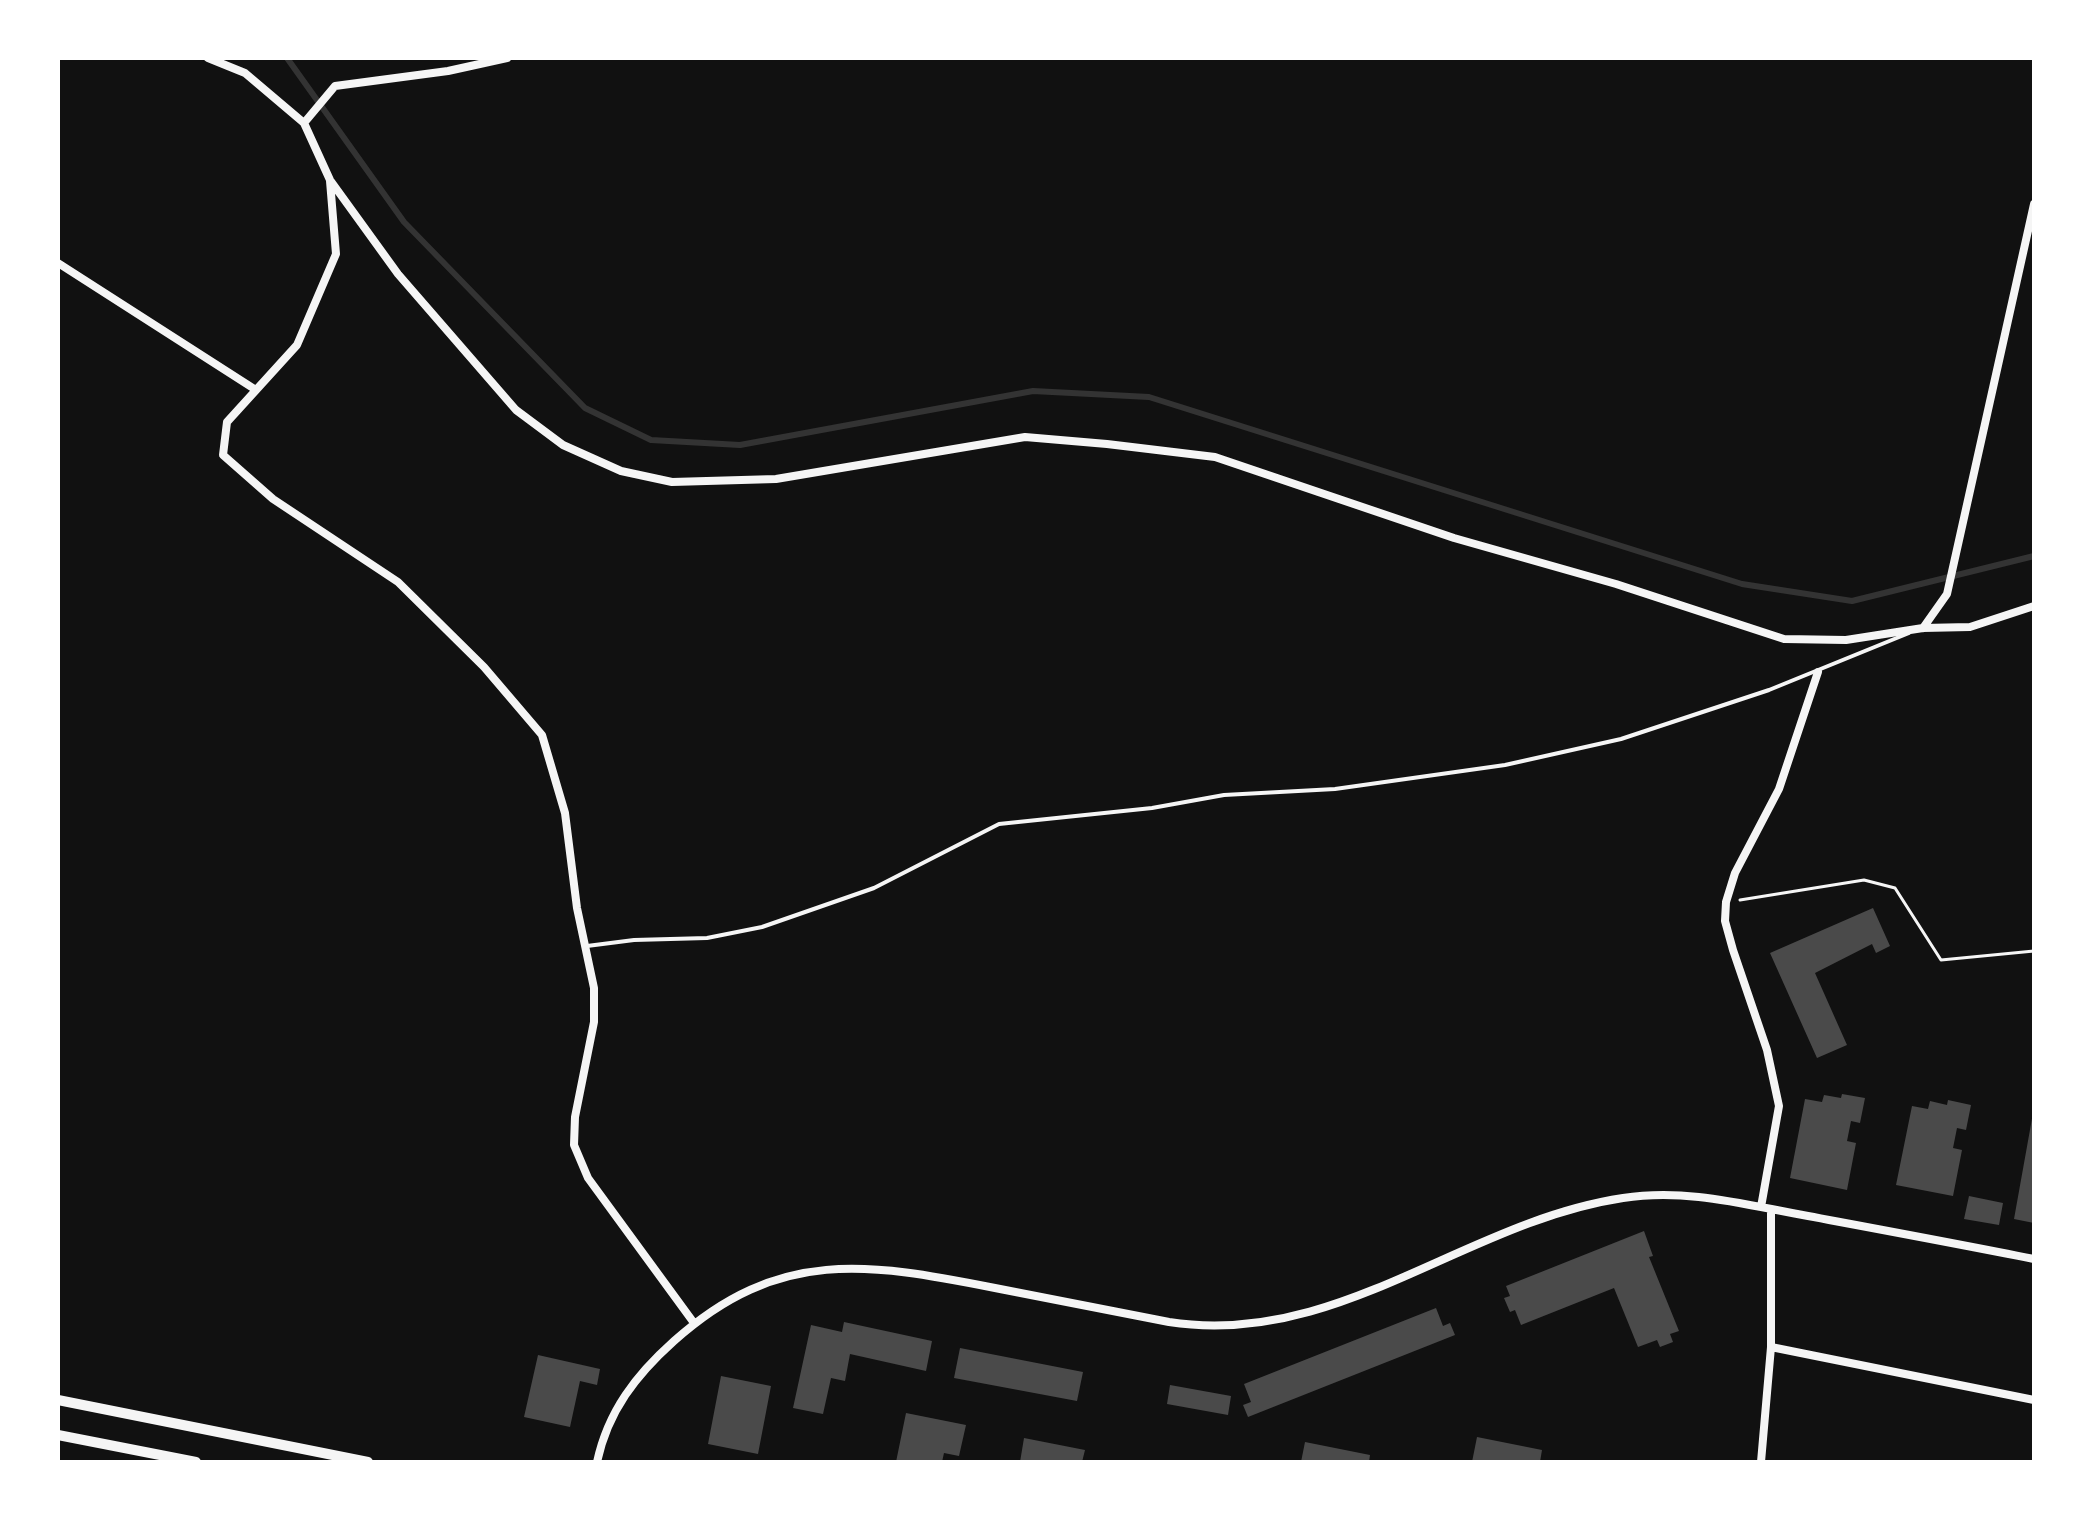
<!DOCTYPE html>
<style>
body{margin:0}
#map{position:relative;width:2092px;height:1520px;overflow:hidden;background:#111;font-family:Cabin,sans-serif}
canvas{display:block}
.frame{position:absolute;inset:0;border:60px solid #fff;pointer-events:none}
</style>
<div id="map">
<canvas width="2092" height="1520"></canvas>
<div class="frame"></div>
</div>
<script>
const context = document.querySelector('canvas').getContext('2d');
context.lineJoin = 'round';
function strokePath(path, color, width, dash) {
  context.strokeStyle = color;
  context.lineWidth = width;
  context.lineCap = dash ? 'butt' : 'round';
  context.setLineDash(dash || []);
  context.stroke(path);
}
function fill(path, color) {
  context.fillStyle = color;
  context.fill(path, 'evenodd');
}
strokePath(new Path2D(`
 M287,58L404,222L585,408L651,440L740,445L1033,391L1149,397L1742,584L1852,601L2034,556`), '#333', 6);
fill(new Path2D(`
 M1873,908L1890,946L1876,953L1872,944L1815,973L1847,1045L1817,1058L1770,953Z
 M1842,1094L1865,1098L1860,1123L1851,1121L1847,1141L1856,1143L1847,1190L1790,1178L1805,1099L1822,1102L1824,1095L1841,1098Z
 M1948,1100L1971,1105L1966,1130L1957,1128L1953,1148L1962,1150L1953,1196L1896,1185L1912,1106L1928,1109L1930,1101L1947,1105Z
 M2033,1113H2034V1223L2014,1219Z
 M1969,1196L2003,1203L1999,1225L1964,1219Z
 M1644,1231L1653,1256L1649,1257L1679,1331L1670,1334L1673,1342L1660,1347L1657,1340L1638,1347L1614,1288L1521,1325L1515,1310L1510,1312L1504,1298L1510,1296L1506,1286Z
 M1436,1308L1443,1326L1450,1323L1455,1335L1248,1417L1243,1405L1251,1402L1244,1384Z
 M844,1322L932,1341L926,1371L850,1354L845,1381L831,1378L823,1414L793,1408L811,1325L842,1332Z
 M960,1348L1083,1372L1077,1401L954,1378Z
 M538,1355L600,1369L597,1385L580,1381L570,1427L524,1417Z
 M721,1376L771,1386L758,1454L708,1444Z
 M1170,1385L1231,1396L1228,1415L1167,1404Z
 M906,1413L966,1425L959,1456L944,1453L942,1462H896Z
 M1477,1437L1542,1450L1540,1462H1472Z
 M1024,1438L1085,1450L1082,1462H1020Z
 M1305,1442L1370,1455L1369,1462H1301Z`), '#4a4a4a');
strokePath(new Path2D(`
 M1740,900L1864,880L1895,888L1941,960L2034,951`), '#f5f5f5', 3);
strokePath(new Path2D(`
 M587,946L634,940L707,938L762,927L874,888L999,824L1152,808L1224,795L1335,789L1505,765L1621,739L1769,690L1909,633`), '#f5f5f5', 4);
strokePath(new Path2D(`
 M208,58L245,73L304,123L330,180L398,274L516,410L563,445L621,471L672,482L776,479L1025,437L1107,444L1215,457L1454,538L1616,584L1784,639L1846,640L1923,628L1970,627L2034,606
 M304,123L335,86L448,71L507,58
 M330,181L336,254L297,345L227,422L223,455L273,499L398,582L484,667L542,735L565,813L577,908L594,988V1022L575,1117L574,1145L588,1178L694,1323
 M58,263L256,390
 M1923,628L1947,594L2034,204
 M1761,1207L1779,1106L1767,1050L1733,950L1725,921L1726,902L1735,873L1779,789L1818,672
 M1771,1347L2034,1400
 M597,1462C608,1411 636,1375 674,1341C779,1247 868,1263 995,1288C1053,1299 1111,1311 1169,1322C1338,1348 1463,1222 1623,1198C1687,1188 1746,1205 1808,1216C1883,1230 1959,1244 2034,1259
 M1761,1462L1771,1347V1209`), '#f5f5f5', 8);
strokePath(new Path2D(`
 M58,1400L368,1462
 M58,1435L196,1462`), '#f5f5f5', 10);
</script>
